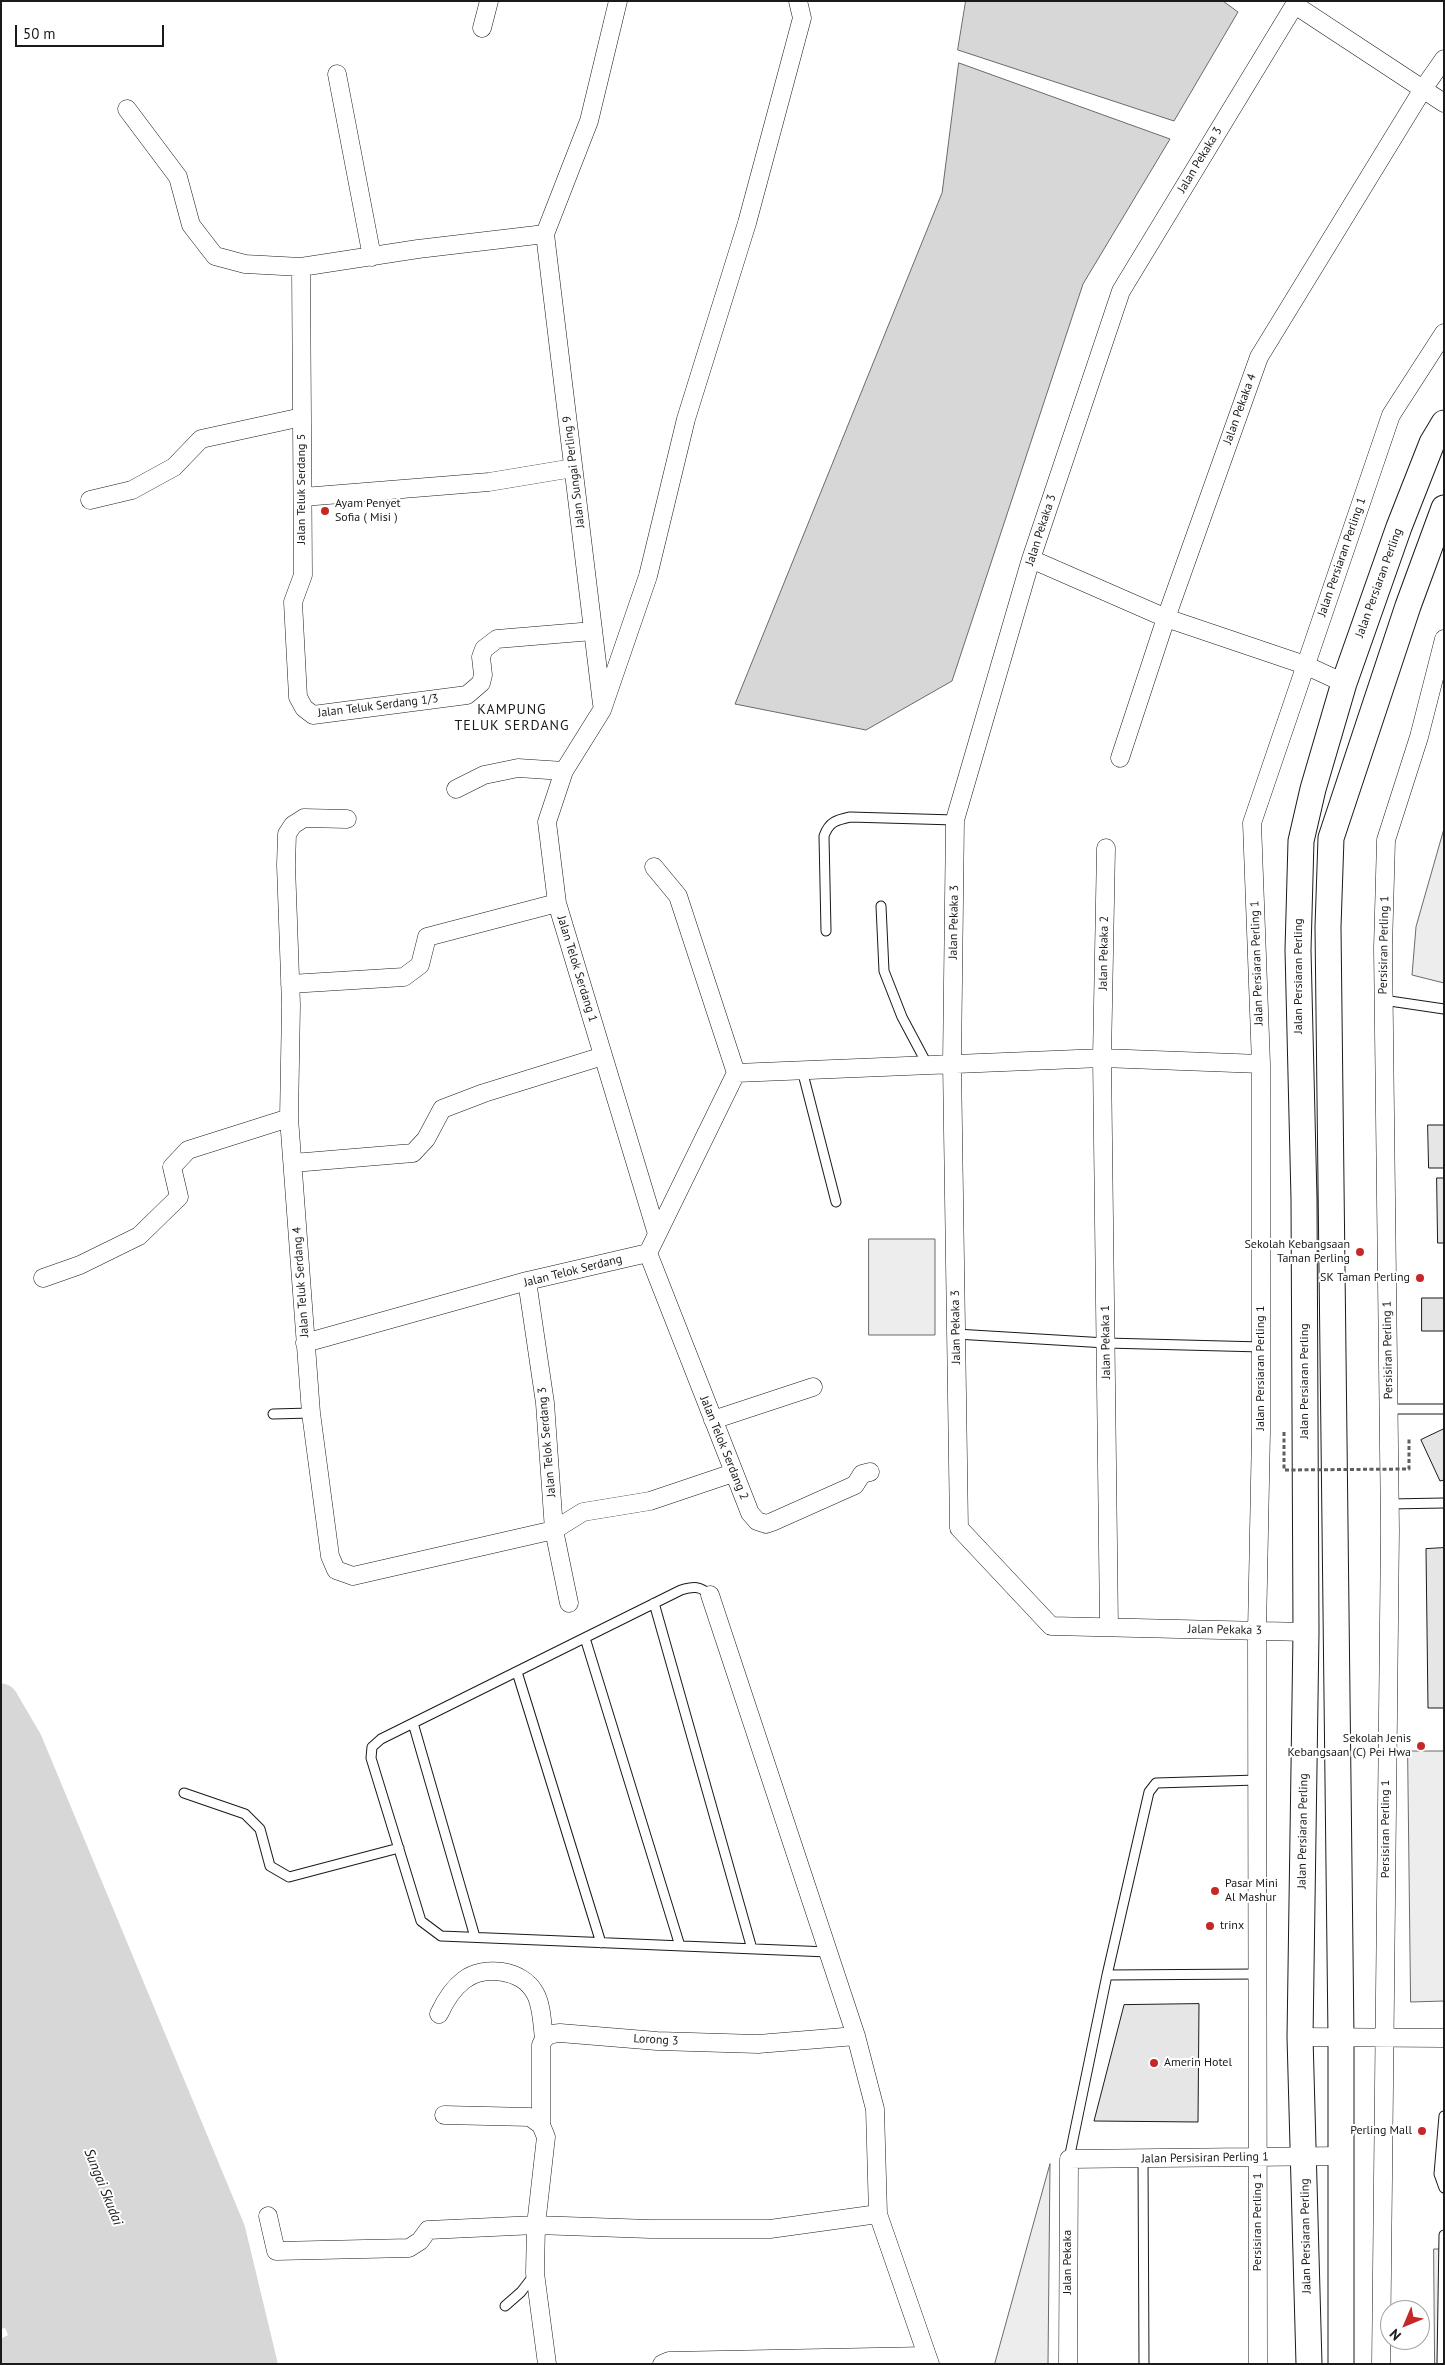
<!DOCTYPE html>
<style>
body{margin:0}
#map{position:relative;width:1445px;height:2365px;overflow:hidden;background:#fff;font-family:"PT Sans",sans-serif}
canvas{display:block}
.frame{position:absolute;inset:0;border:2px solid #1a1a1a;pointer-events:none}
.north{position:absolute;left:1380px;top:2300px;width:50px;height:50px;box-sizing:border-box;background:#fff;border:1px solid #a3a3a3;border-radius:50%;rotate:225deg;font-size:14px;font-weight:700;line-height:20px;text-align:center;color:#1a1a1a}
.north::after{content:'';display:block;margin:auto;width:18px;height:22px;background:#c62828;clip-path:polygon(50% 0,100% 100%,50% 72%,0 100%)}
.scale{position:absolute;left:15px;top:25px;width:149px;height:22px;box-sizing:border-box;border:2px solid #1a1a1a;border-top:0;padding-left:6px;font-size:15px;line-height:18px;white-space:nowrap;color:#1a1a1a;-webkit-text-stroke:4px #fff;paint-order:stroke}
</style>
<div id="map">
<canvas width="1445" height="2365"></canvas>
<div class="frame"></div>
<div class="north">N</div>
<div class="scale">50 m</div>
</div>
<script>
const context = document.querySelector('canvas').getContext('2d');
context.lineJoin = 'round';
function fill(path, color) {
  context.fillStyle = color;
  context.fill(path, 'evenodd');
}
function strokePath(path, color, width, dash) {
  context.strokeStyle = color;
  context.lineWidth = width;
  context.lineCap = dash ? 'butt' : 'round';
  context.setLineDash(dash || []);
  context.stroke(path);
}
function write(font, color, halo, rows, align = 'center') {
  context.font = font + ' "PT Sans",sans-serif';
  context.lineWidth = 4;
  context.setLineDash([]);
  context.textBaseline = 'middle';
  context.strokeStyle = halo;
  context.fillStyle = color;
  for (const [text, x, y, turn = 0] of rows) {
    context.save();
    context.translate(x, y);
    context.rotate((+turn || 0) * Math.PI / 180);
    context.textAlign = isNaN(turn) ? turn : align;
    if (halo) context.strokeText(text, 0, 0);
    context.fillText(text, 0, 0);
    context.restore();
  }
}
const built = new Path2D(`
 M1444,829V983L1412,975L1416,927Z
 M869,1239H935V1335H869Z
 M1408,1751H1444V2001L1411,2002Z
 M1050,2164L1048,2364H995Z
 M1434,2249H1444V2364H1435Z`);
fill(built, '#ededed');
strokePath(built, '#6a6a6a', 1);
const water = new Path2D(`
 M966,1H1223L1238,12L1174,121L958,50Z
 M959,63L1170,139L1083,284L952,681L866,730L735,704L942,193Z
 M1,1701L25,1742L228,2231L260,2364H1V2358L30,2344L21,2320L30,2316L23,2300L1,2311V2294L17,2286L1,2257Z`);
fill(water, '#d7d7d7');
strokePath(water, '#6a6a6a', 1);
strokePath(new Path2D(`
 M1,1701L25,1742L228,2231L260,2364
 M1,2257L17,2287L1,2294
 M1,2311L23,2300L30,2317L21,2320L30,2344L1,2358`), '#d7d7d7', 35);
const building = new Path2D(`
 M1428,1125H1444V1168H1429Z
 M1437,1178H1444V1243H1438Z
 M1422,1298H1444V1331H1422Z
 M1444,1429V1480L1440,1481L1421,1440Z
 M1444,1548V1708H1428L1426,1549Z
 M1199,2004L1198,2122L1094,2121L1124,2005Z`);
fill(building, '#e6e6e6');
strokePath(building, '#1a1a1a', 1);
const service = new Path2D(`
 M881,906L884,971L902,1017L927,1064
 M826,931L824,836C829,822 836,820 850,817L955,820
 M1383,1000L1444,1009
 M802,1070L836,1202
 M956,1334L1106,1343L1262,1347
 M1390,1409H1444
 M273,1414L311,1413
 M1389,1504L1444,1503
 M710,1595C700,1586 694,1586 681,1590L381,1739L372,1747L371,1758L421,1921L441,1936L828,1952
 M654,1603L752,1949
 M585,1638L680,1946
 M517,1672L601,1943
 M413,1723L475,1937
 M184,1793L245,1814L260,1829L270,1866L289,1877L399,1848
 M1107,1975L1149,1792L1156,1783L1257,1780
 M1444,2116L1439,2174L1444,2188
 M1143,2158L1144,2364
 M1069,2159L1107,1975L1257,1974
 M505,2306L521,2292L534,2275
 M1442,2364L1444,2235`);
const minor = new Path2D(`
 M1297,1L1121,291L1031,559L955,820L952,1063L959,1528L1051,1626L1306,1632
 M1295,5L1444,103
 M482,28L489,1
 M337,74L372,257
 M127,109L178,177L191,225L215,256L245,264L301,267L418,249L545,234
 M301,267L303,575L293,602L298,697L304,708L313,715L467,695L481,683L483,675L481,657L484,649L497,639L593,631
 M303,497L489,482L573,468
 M90,500L132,490L174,467L201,439L302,417
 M1031,559L1166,618L1305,665L1344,683
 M602,704L545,234L589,121L618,1
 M1120,758L1166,618L1259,357L1423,89L1444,59
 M456,789L484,775L518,768L564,771
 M347,819L304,818L293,825L287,834L286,865L291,1005L289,1118L311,1413L330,1556L336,1570L353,1576L554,1530L583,1512L650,1501L733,1473
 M1106,848L1102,1058L1109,1627
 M654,867L678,896L736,1073
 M290,984L404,977L420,965L427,937L557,903
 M736,1073L1102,1058L1261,1064
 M293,1163L413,1153L426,1139L442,1109L484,1093L603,1056
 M657,1234L557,903L547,822L564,771L602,710L648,576L686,419L747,223L802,18L798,1
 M648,1253L750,1513L757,1521L766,1524L772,1522L855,1485L862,1474L870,1472
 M43,1278L80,1265L139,1236L179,1197L172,1167L188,1150L289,1118
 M527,1281L545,1403L554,1530L569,1603
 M305,1343L527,1281L648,1253L736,1073
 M713,1420L813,1387
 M710,1595L856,2036L875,2109L878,2214L930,2364
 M439,2014C445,2001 452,1989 464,1980C484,1965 522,1969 535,1993C542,2005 542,2024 544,2038
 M1300,2037L1444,2038
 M444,2115L530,2117L541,2125L546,2137L536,2225L535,2273L547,2364
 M541,2125V2045C545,2035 550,2034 560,2033L657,2041L758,2044L856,2036
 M268,2216L276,2251L409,2248L420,2241L428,2230L536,2225L650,2229H770L878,2214
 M662,2364L669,2361L927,2356
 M1068,2364L1069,2159L1341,2156
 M1258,2364L1257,1631L1261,1432V1064L1252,823L1391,415L1444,333
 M1381,2364L1390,1530L1383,948L1386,840L1419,737L1444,639`);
const secondary = new Path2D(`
 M1309,2364L1300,2037L1306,1632L1304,1199L1298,950L1301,841L1313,789L1344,683L1399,527L1432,443L1444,423
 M1341,2364V2037L1328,927L1331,838L1408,606L1444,508`);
strokePath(service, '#1a1a1a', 11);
strokePath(minor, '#1a1a1a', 19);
strokePath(secondary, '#1a1a1a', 27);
strokePath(service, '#fff', 9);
strokePath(minor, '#fff', 18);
strokePath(secondary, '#fff', 25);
strokePath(new Path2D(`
 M1284,1432V1470L1409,1469V1438`), '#5f5f5f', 3, [4, 2.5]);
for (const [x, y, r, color] of [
 [325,511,5,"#c62828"],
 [1360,1252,5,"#c62828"],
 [1420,1278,5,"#c62828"],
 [1421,1746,5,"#c62828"],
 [1215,1891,5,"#c62828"],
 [1210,1926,5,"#c62828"],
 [1154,2063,5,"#c62828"],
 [1422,2131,5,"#c62828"]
]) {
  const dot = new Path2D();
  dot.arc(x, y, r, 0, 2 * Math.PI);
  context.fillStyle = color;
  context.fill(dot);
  strokePath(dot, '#fff', 2);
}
write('12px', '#1a1a1a', '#fff', [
 ["Jalan Pekaka 3",1200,160,-59],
 ["Jalan Pekaka 4",1240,409,-70],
 ["Jalan Sungai Perling 9",574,472,-97],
 ["Jalan Teluk Serdang 5",302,489,-90],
 ["Jalan Pekaka 3",1041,530,-72],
 ["Jalan Persiaran Perling 1",1342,557,-71],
 ["Jalan Persiaran Perling",1379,583,-70],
 ["Jalan Teluk Serdang 1/3",378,706,-7],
 ["Jalan Pekaka 3",954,922,-89],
 ["Persisiran Perling 1",1384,945,-89],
 ["Jalan Pekaka 2",1104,953,-89],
 ["Jalan Persiaran Perling 1",1257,963,-92],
 ["Jalan Telok Serdang 1",577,969,73],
 ["Jalan Persiaran Perling",1299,976,-90],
 ["Jalan Telok Serdang",573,1271,-14],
 ["Jalan Teluk Serdang 4",301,1282,-94],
 ["Jalan Pekaka 3",956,1327,-91],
 ["Jalan Pekaka 1",1106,1342,-91],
 ["Persisiran Perling 1",1388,1350,-91],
 ["Jalan Persiaran Perling 1",1261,1368,-90],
 ["Jalan Persiaran Perling",1305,1381,-90],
 ["Jalan Telok Serdang 3",547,1442,-95],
 ["Jalan Telok Serdang 2",724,1448,68],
 ["Jalan Pekaka 3",1225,1630,1],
 ["Persisiran Perling 1",1386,1829,-90],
 ["Jalan Persiaran Perling",1303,1831,-89],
 ["Lorong 3",656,2040,3],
 ["Jalan Persisiran Perling 1",1205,2158,-1],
 ["Persisiran Perling 1",1258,2222,-90],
 ["Jalan Persiaran Perling",1306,2236,-91],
 ["Jalan Pekaka",1068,2262,-90]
]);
write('12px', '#1a1a1a', '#fff', [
 ["Ayam Penyet",335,504],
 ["Sofia ( Misi )",335,518],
 ["Sekolah Kebangsaan",1350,1245,"right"],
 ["Taman Perling",1350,1259,"right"],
 ["SK Taman Perling",1410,1278,"right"],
 ["Sekolah Jenis",1411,1739,"right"],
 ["Kebangsaan (C) Pei Hwa",1411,1753,"right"],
 ["Pasar Mini",1225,1884],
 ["Al Mashur",1225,1898],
 ["trinx",1220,1926],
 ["Amerin Hotel",1164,2063],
 ["Perling Mall",1412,2131,"right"]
], 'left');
context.letterSpacing = '1px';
write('14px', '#1a1a1a', '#fff', [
 ["KAMPUNG",512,710],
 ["TELUK SERDANG",512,726]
]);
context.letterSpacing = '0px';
write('italic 14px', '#1a1a1a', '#fff', [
 ["Sungai Skudai",103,2187,68]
]);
</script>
